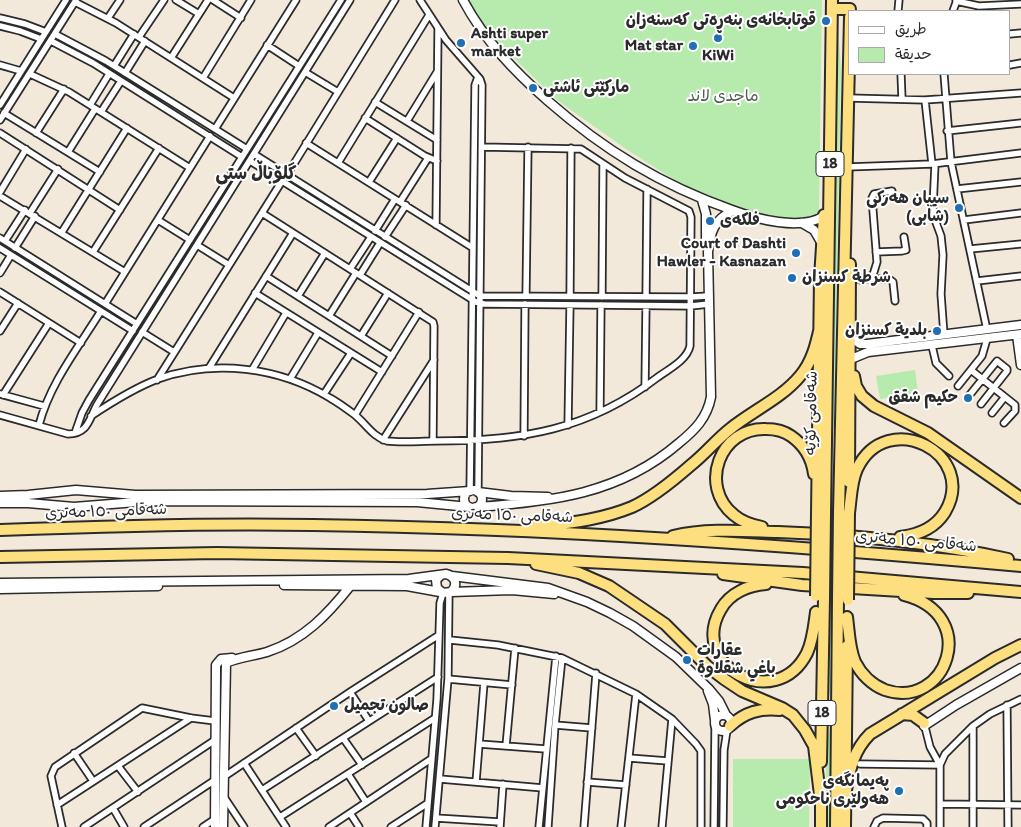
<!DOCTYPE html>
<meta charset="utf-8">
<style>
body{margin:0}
#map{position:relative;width:1021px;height:827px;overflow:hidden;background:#f2e9db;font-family:Itim,"Playpen Sans Arabic",sans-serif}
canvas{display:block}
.legend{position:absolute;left:848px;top:10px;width:162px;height:65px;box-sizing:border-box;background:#fff;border:1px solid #aaa;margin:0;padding:6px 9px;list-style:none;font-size:15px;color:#2b2b2b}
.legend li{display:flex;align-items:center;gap:10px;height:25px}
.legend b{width:25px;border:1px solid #aaa}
</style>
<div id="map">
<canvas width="1021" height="827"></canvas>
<ul class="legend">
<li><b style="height:6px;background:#fff"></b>طريق</li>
<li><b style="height:14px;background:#b6ebad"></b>حديقة</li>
</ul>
</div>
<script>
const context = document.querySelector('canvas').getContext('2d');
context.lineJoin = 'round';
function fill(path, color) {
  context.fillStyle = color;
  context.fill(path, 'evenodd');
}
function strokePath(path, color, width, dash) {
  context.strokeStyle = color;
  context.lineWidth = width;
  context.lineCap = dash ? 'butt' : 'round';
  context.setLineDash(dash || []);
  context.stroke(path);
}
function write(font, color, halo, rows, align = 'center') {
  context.font = font + ' Itim,"Playpen Sans Arabic",sans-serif';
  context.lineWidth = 4;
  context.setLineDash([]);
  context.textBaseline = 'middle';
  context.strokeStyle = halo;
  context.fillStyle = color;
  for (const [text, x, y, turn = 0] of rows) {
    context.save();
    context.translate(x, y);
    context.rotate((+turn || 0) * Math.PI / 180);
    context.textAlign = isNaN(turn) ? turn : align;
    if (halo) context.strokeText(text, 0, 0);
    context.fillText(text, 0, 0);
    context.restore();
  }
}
fill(new Path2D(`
 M468,0H822L819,210L811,220L767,217L695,193L626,149L557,100L486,31Z
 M838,25L841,70L834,431L830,394Z
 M915,370L918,393L880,399L876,376Z
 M827,618L830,619L831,691L826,702Z
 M830,726L831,827H826V743Z
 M733,759H810L809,827H733Z`), '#b6ebad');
const street = new Path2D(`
 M176,0L199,14
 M213,0L241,18
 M420,0L446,40L480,79L482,85L478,492
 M956,1L979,6L1021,4
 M75,2L116,23L234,98
 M898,11L899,0
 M953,11L957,0
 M0,18L25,24L46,32
 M108,18L120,0
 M0,26L20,31L41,39
 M55,34L106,61L247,149
 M1010,34L1021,33
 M139,37L164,0
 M51,41L93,63L242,157
 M267,45L299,66
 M171,58L208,0
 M0,65L21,71
 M1010,65L1021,63
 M114,66L134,34
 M305,72L338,92
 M125,73L145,41
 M30,74L69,92L190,168
 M901,74L902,99
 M944,74L951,162L987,330
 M203,78L251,0
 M849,98L925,100L1021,93
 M925,100L932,164
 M375,102L437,140
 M0,105L66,0
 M90,105L109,74
 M101,112L121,81
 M4,113L100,172
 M365,118L425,156L437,161
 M0,120L76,0
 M407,121L437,72
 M215,129L296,0
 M947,131L1021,123
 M0,133L120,210
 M36,133L64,89
 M306,143L473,248
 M68,152L95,109
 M254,154L480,296L691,297L708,296
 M250,161L476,302L484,304L691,306L709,304
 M338,163L429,15
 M935,164L933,208L934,217L941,236L943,255L941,294L944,335
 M847,167L932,164L1021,153
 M287,175L395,0
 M369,182L397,138
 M957,189L1021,182
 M0,192L26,149
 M0,196L125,272
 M400,202L428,158
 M30,213L58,169
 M262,213L433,322L434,326L433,441
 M158,220L190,240
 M964,220L1021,213
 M436,225L438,29
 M375,231L395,199
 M62,232L127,128
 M385,237L406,205
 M0,238L137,324
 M5,241L25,210
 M197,245L229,265
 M0,248L133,331
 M15,248L35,216
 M970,249L1021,244
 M93,252L159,148
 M876,252L902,251L906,250L904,237
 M350,269L371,237
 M0,273L11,255
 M360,275L380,243
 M266,276L392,356
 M852,279H889L893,282L895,301
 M861,280L873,275L877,262L872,198L874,194L892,191
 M977,281L1021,276
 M0,292L81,343
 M255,293L382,372
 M526,295L528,147
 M298,296L325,253
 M570,296L571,148
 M602,297L603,164
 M646,297L647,189
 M105,304L210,136
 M329,316L356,273
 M0,331L18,303
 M142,332L174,352
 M361,336L388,293
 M932,346L936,363L949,376
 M209,368L293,233
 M252,370L286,313
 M971,370L1015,405V411L1004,423
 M290,379L318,333
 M157,380L282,181
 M958,386L982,356L987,339
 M645,387L646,306
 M0,394L44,406
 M324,394L351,353
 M3,395L49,323
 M968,397L997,361L1007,369V371L981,404
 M600,412L601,305
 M992,413L1004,398
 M0,415L68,434C89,434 89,418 98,403L350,0
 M355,415L419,312
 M91,416C112,402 134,388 158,379C214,359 279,367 330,398C339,403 347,409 355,415C366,424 373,437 387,441C403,443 420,441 436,441C521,441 589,430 658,377C669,369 687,360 690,346L691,217L689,211L625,178L581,149L482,147
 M39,425C50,383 78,348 101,311
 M568,425L570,305
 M75,433L82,413L89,400L341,0
 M524,436L525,304
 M383,440L434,360
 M470,491L475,85L478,77
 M450,640L498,645L562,658L636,694L672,719L696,744L701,751V827
 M448,679L512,685
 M350,692L369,721
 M1007,705L1008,827
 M924,723L930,747L940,765
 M555,725L592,728
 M296,728L316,756
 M343,738L362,765
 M479,744L546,749
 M506,746L515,648
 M74,753L93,781
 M629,758L668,761
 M244,763L286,827
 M860,764L940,765
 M118,766L138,792
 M348,774L366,802
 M225,776L350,692L439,635
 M440,779L543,788
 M476,782L484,683
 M587,782L626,785
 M262,790L438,677
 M224,797L244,827
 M940,804L1021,805
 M57,805L191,718
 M113,808L124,827
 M350,813L359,827
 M280,817L435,718
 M436,818L500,822
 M62,827L51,776L55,767L142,708L191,718L215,721
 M84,827L215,740
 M144,827L215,780
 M203,827L215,819
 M329,827L431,759
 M391,827L428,803
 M426,827L437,699L440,603L443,593
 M435,827L448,679L449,593
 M500,827L503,784
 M539,827L556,656
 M548,827L555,725L562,658
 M584,827L596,673
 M621,827L636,694
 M662,827L672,719
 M714,827L715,726
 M723,827L724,750L727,730
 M874,827L877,821L883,818L923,819L927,823V827
 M940,827V765L945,754L973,726L990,714L1021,699
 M973,827V726`);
const secondary = new Path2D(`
 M463,0C485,41 514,71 548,101C604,150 661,185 732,210C756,219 801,231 824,216
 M702,200L706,214V243
 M802,223L814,230L821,242
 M1017,335L1021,365
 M851,338L860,344H867L1021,325
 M851,359L868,352L1021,334
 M464 499a9 9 0 1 1 18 0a9 9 0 1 1-18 0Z
 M478,492L511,496L548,497
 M0,496L28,495L76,490L135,495L427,494L470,491
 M0,503H28L74,507L149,501L417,502L469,507
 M476,507C551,502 620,494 679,443C695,430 707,418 711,397L708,252C710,233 714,219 733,211
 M452,576L548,588L587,602L610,613L633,626L676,657L709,689L719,701L726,715
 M0,583L409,579L446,574C456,576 458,586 451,592L443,593L437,588L436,580L440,576
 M284,585L407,586L440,592
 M0,589L158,586
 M451,592L512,590L554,594
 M708,691L713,704L715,720
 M715 723a8 8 0 1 1 16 0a8 8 0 1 1-16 0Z
 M924,726L956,705L1021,668
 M215,827L216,669V665L221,659L232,658
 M223,827L226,663C238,657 254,656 267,652C304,640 328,614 351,585`);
const highway = new Path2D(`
 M832,9H850
 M854,376L856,386L862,396L874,406L928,433L1021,498
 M849,482L850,264
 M817,513L820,278L824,215
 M839,513L850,17
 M849,513C851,499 851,482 857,469C887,406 979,454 945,512C935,528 918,535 900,537
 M825,514L832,0
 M535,527C568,523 601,520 632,507C652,498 675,479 691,465C705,454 716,440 730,429C752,411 782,398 800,376C812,362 816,345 820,327
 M762,527C752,525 742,522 734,515C698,486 720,427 766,429C775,429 784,431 791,436C804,445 812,459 814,474
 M0,530C104,526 209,523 313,525C550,528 785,545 1021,566
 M673,536C707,528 743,531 778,532C856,535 932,542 1008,559
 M0,557L217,553L508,558L803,573L1021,592
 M536,564L579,573L609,586L665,624L707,666L724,679L742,691L782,708L793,715L805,730L814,746L820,795
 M723,574L802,585L934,593H968
 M766,584C749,585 730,593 721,609C687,666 776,714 807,653C813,640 814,626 816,612
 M847,617C849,631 849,648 855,662C861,674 872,685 885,690C946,711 982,615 904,595
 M902,714L913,715L924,723
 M730,726C745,712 760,708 780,710
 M821,762L824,598
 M821,789V827
 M846,790C850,768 854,750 870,734L995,658L1021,645
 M836,827L838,599
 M845,827L847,646`);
strokePath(street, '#2b2b2b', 9);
strokePath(secondary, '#2b2b2b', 11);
strokePath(highway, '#2b2b2b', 14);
strokePath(street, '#fff', 5.5);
strokePath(secondary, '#fff', 8);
strokePath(highway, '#fedf80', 10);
const highwayBridge = new Path2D(`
 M816,596L817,513
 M824,598L825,514
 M838,599L839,513
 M848,600L849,513`);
strokePath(highwayBridge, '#2b2b2b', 14, []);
strokePath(highwayBridge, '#fedf80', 10);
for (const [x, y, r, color] of [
 [826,21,5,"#1f6fb2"],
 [718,38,5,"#1f6fb2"],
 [461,43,5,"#1f6fb2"],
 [693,46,5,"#1f6fb2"],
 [533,88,5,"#1f6fb2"],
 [959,208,5,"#1f6fb2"],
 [710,221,5,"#1f6fb2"],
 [796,253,5,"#1f6fb2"],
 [792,278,5,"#1f6fb2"],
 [937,331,5,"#1f6fb2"],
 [968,398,5,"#1f6fb2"],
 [687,660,5,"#1f6fb2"],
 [334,706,5,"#1f6fb2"],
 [899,791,5,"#1f6fb2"]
]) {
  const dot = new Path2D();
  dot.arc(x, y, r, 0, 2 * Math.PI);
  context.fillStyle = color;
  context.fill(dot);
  strokePath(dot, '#fff', 2);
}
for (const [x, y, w] of [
 [830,164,28],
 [822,713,28]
]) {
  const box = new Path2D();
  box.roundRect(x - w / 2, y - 12.5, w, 25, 4);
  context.fillStyle = '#fff';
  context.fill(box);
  strokePath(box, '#2b2b2b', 1);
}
write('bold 15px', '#2b2b2b', null, [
 ["18",830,164],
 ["18",822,713]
]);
write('bold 16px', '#2b2b2b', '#fff', [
 ["قوتابخانەی بنەڕەتی کەسنەزان",816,21],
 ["Ashti super",471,34,"left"],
 ["market",471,52,"left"],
 ["Mat star",683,46],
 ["KiWi",718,56,"center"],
 ["مارکێتی ئاشتی",543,88,"left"],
 ["سیپان هەرکی",949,199],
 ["(شابی)",949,217],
 ["فلکەی",720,221,"left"],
 ["Court of Dashti",786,244],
 ["Hawler - Kasnazan",786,262],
 ["شرطة كسنزان",802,278,"left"],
 ["بلدية كسنزان",927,331],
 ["حكيم شقق",958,398],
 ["عقارات",697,651,"left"],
 ["باغي شقلاوة",697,669,"left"],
 ["صالون تجميل",344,706,"left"],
 ["پەیمانگەی",889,782],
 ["هەولێری ناحکومی",889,800]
], 'right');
write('16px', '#4e5b4c', '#fff', [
 ["ماجدی لاند",723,97]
]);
write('16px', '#2b2b2b', '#fff', [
 ["شەقامی کۆیە",812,413,-89],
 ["شەقامی ١٥٠ مەتری",106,512,-2],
 ["شەقامی ١٥٠ مەتری",512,516,2],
 ["شەقامی ١٥٠ مەتری",916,542,5]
]);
write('bold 18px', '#2b2b2b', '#fff', [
 ["گلۆباڵ ستی",256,174]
]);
</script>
